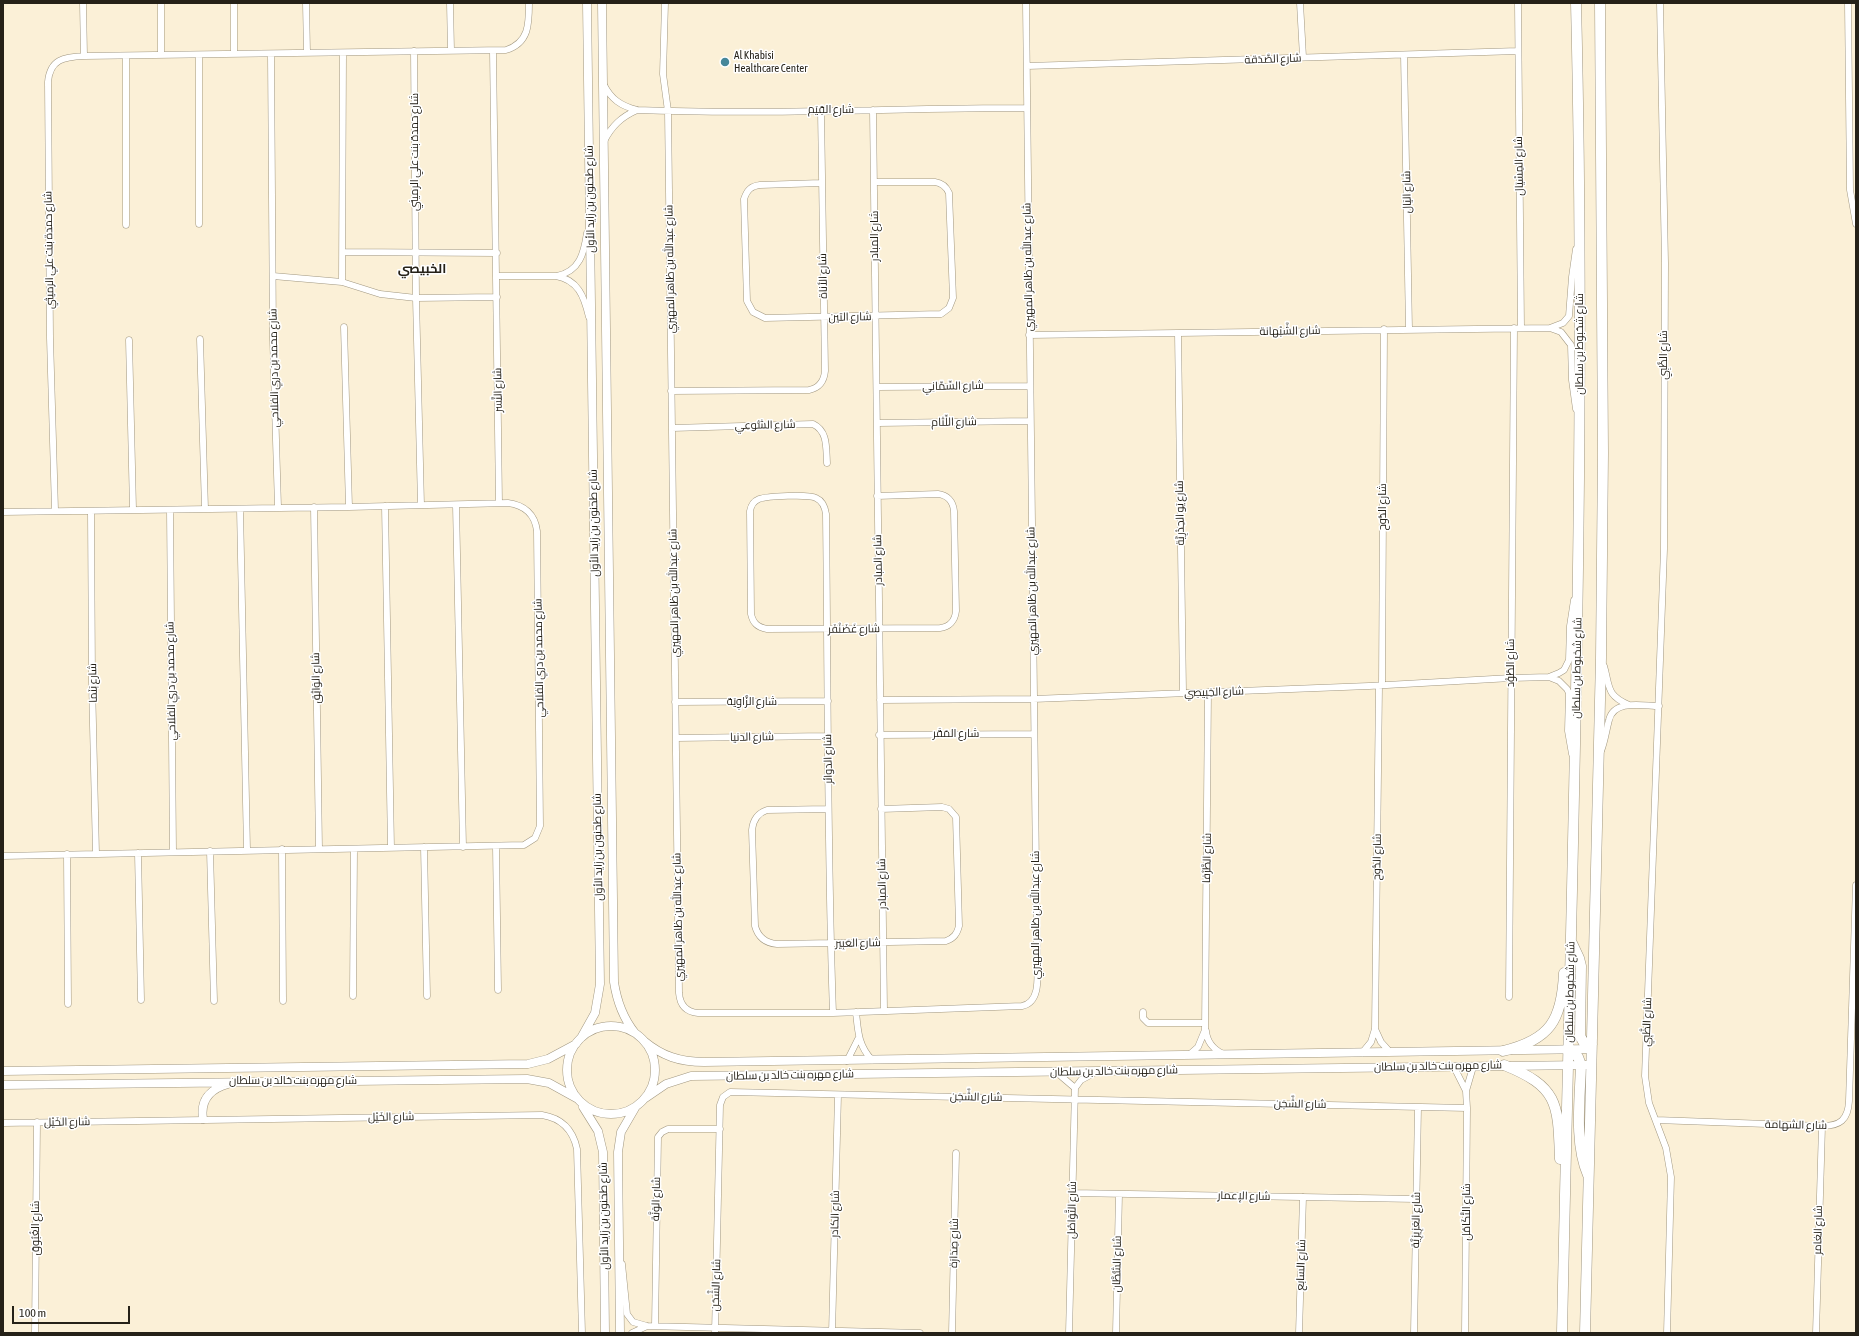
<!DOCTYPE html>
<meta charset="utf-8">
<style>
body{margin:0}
#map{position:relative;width:1859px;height:1336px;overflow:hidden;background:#fbf0d7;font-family:"Asap Condensed",sans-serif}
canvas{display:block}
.frame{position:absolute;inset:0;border:4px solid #252118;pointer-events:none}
.scale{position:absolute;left:12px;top:1306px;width:118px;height:18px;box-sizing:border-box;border:2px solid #252118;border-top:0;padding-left:5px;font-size:12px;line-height:14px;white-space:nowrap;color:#252118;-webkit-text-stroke:3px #fff;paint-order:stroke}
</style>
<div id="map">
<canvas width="1859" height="1336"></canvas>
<div class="frame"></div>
<div class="scale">100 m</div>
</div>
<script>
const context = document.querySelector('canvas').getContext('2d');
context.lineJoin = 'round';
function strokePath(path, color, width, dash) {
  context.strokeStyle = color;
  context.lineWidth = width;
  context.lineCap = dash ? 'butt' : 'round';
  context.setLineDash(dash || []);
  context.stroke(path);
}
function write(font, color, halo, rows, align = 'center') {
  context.font = font + ' "Asap Condensed",Cairo,sans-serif';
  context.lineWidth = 3;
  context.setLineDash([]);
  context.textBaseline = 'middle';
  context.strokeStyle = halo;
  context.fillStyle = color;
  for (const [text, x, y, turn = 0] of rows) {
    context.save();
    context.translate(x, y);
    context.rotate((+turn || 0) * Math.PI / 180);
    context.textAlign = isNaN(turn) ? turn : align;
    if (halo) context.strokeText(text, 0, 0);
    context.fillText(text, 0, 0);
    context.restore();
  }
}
const minor = new Path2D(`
 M83,3L84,56
 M161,3V55
 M234,3V54
 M306,3L307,53
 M450,3L451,51
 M665,3L663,74L668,111L679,993C680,1005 686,1012 698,1013H833L1022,1006C1042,1002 1037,973 1037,957L1026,3
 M1300,3L1303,57
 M1518,3L1521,328
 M1660,3L1665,263L1664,549L1645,1076L1649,1103L1666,1148L1671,1177L1667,1333
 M1848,3L1850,190L1856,224
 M414,51L416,298L421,505
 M493,51L499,503
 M199,55V224
 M271,55L273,339L278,507
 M1404,55L1409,329
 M126,56V225
 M1027,66L1518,51
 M604,85C611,99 621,106 637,110C766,115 896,108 1026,108
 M873,110L884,1011
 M604,141C612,126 621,117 637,110
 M821,183L760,185C751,186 747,190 744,199L747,301L753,312L765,318L941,314L949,308L953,298L949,193C946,186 942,183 935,182H874
 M343,252L497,253
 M273,276L342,282L380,294L416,298L497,297
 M497,276H556C578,280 584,296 589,317
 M557,276C580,271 584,253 587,233
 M342,282L343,53
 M344,327L349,507
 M1550,328L1563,323L1569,316L1572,277L1576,249
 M1178,333L1183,692
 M1029,335L1550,328L1561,332L1571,345L1572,380L1576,409
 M200,339L205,509
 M129,340L133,509
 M877,387L1029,386
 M671,391L809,390C819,388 824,382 825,371L821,111
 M878,423L1030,421
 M672,428L813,424C828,431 826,448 827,463
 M456,505L463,847
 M385,506L391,848
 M314,507L319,849
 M240,509L247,850
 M55,510L50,338L48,82C50,59 64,57 84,56L506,50C529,43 529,24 529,3
 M170,510L173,852
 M91,511L92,682L96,854
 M3,512L349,507L508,503C524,505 535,514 537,531L540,826L535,838L524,845L3,856
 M1604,666C1610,687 1606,695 1629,705
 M1549,677L1559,673L1564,670L1569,660L1570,626L1574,600
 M1382,685L1384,329
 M880,700L1033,699L1369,686L1511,678L1549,677L1559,681L1567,689L1569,693L1568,731L1572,754
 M675,702L828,701
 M879,735L1033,734
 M676,738L828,736
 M1601,751C1605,741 1606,731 1609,720C1614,699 1643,706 1659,706
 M828,809L767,810C758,813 753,819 752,830L755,926C758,937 765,943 777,944L946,941C954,938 957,934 959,926L956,817L949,809L942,807L881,809
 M496,846L498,990
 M424,847L427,996
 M282,849L283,1001
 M210,851L214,1001
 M138,853L141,1000
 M67,854L68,1004
 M353,996L354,849
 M1509,997L1514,328
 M856,1012C858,1031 858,1045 872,1060
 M1143,1012V1018L1148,1023H1205
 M833,1013C827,847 828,680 826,514C825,507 823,501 816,498C809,494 767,496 759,499C754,501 751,505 750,511L751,614C753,623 757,627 767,629L940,628C949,627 955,621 956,611L954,511C953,501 947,495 938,494L877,496
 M1375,1029L1381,1042L1390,1052
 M1206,1031C1207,1042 1213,1049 1223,1054
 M1362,1053L1371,1042L1375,1029L1379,686
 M1189,1055L1198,1047L1205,1030L1208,692
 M847,1061L858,1039
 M1454,1067L1466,1091L1467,1108L1465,1333
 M1055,1071L1075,1088
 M1466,1091L1473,1067
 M1656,1120L1822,1126C1840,1126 1848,1120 1849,1101L1856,885
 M3,1123L542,1115C561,1118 573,1130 577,1149L582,1333
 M1072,1193L1416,1199
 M622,1264L627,1314L633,1322L647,1326L920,1333
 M655,1326L658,1137L662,1132L668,1129H720
 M35,1333L37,1122
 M632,1333L647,1326
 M715,1333L720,1105L723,1097L730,1092L1467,1108
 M832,1333L838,1095
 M952,1333L956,1153
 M1069,1333L1075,1088L1081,1080L1096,1072
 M1116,1333L1119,1194
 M1299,1333L1303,1197
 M1414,1333L1418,1107
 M1816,1333L1822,1126`);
const tertiary = new Path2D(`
 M602,3L614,982C617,1002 623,1018 635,1033
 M567 1070a44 44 0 1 1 88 0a44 44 0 1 1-88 0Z
 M581,1038L595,1013L600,984L587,3
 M644,1041C662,1056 680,1062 704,1062L1592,1049
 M3,1071L528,1064L548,1059L576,1044
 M3,1085L527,1079L549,1083L578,1099
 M644,1099L666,1084L691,1076L1587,1065
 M583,1107L598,1131L603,1152L605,1333
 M203,1119C200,1100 210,1089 228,1084
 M620,1333L618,1152L621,1132L635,1108`);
const primary = new Path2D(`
 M1572,943L1579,958L1581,966L1580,1036L1584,1043L1592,1044
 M1569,1050L1578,1057L1581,1065C1580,1099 1574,1143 1588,1175
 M1503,1051C1550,1040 1562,1020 1564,973
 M1504,1065C1559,1087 1558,1104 1560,1159
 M1562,1333C1571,890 1587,447 1576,3
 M1585,1333L1601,658L1603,453L1600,3`);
strokePath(minor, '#a19780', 7);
strokePath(tertiary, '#a19780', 9);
strokePath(primary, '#a19780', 11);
strokePath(minor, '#fff', 6);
strokePath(tertiary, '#fff', 8);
strokePath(primary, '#fff', 10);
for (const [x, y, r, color] of [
 [725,62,5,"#46879a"]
]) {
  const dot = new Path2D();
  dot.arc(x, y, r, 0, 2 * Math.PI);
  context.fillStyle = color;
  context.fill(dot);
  strokePath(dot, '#fff', 1.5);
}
write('11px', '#252118', '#fff', [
 ["Al Khabisi",734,56],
 ["Healthcare Center",734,69]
], 'left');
write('11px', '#252118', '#fff', [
 ["شارع الصَّدَقة",1273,59,-2],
 ["شارع القِيَم",831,110],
 ["شارع حمدة بنت علي الرميثي",415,152,-90],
 ["شارع المِسْيَال",1519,166,-91],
 ["شارع اليَال",1407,192,-91],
 ["شارع طحنون بن زايد الأول",590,199,-91],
 ["شارع المبادر",875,236,-90],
 ["شارع حمدة بنت علي الرميثي",49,250,-91],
 ["شارع عبدالله بن ظاهر المهيري",1028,267,-91],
 ["شارع عبدالله بن ظاهر المهيري",670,269,-91],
 ["شارع الأناة",823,276,-91],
 ["شارع التين",850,317,-1],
 ["شارع الشَّبْهانة",1290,331,-1],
 ["شارع شخبوط بن سلطان",1580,344,-90],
 ["شارع الظَّبِي",1664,355,-90],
 ["شارع محمد بن دري الفلاحي",274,368,-91],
 ["شارع السِّمَّانِي",953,386,-1],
 ["شارع النَّسر",498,390,-91],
 ["شارع اللِّثام",954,422,-1],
 ["شارع الشُّوعِي",765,425,-1],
 ["شارع الدُّوح",1383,507,-90],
 ["شارع يَو الحِدْرِيَّة",1180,513,-91],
 ["شارع طحنون بن زايد الأول",594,523,-91],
 ["شارع المبادر",878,560,-91],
 ["شارع عبدالله بن ظاهر المهيري",1032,591,-91],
 ["شارع عبدالله بن ظاهر المهيري",674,593,-91],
 ["شارع غَضَنْفَر",854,629,-1],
 ["شارع محمد بن دري الفلاحي",539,658,-91],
 ["شارع الطَّوْد",1511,663,-90],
 ["شارع شخبوط بن سلطان",1577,668,-89],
 ["شارع الوَاثِق",316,678,-91],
 ["شارع محمد بن دري الفلاحي",171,681,-91],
 ["شارع بَنَما",93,683,-91],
 ["شارع الخِبِيصِي",1214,692,-2],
 ["شارع الزَّاوِيَة",752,702],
 ["شارع المَقَر",956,734],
 ["شارع الدنيا",752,737,-1],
 ["شارع الدوائر",828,759,-91],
 ["شارع طحنون بن زايد الأول",598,847,-91],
 ["شارع الدُّوح",1377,857,-89],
 ["شارع الطَّرْفا",1207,858,-89],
 ["شارع المبادر",882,884,-91],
 ["شارع عبدالله بن ظاهر المهيري",1036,915,-90],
 ["شارع عبدالله بن ظاهر المهيري",678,917,-91],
 ["شارع العَبِير",858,943,-1],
 ["شارع شخبوط بن سلطان",1570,992,-89],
 ["شارع الظَّبِي",1647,1022,-88],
 ["شارع مهره بنت خالد بن سلطان",1438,1066,-1],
 ["شارع مهره بنت خالد بن سلطان",1114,1071,-1],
 ["شارع مهره بنت خالد بن سلطان",790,1075,-1],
 ["شارع مهره بنت خالد بن سلطان",293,1081],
 ["شارع الشَّجَن",976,1097,1],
 ["شارع الشَّجَن",1300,1104,1],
 ["شارع الخَيْل",391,1117,-1],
 ["شارع الخَيْل",67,1122,-1],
 ["شارع الشهامة",1796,1125,1],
 ["شارع الإعمار",1244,1196,1],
 ["شارع الوَنَّة",656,1199,-89],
 ["شارع التَّوَاصُل",1072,1210,-89],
 ["شارع التَّكَامُل",1467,1212,-90],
 ["شارع الكادر",835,1214,-89],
 ["شارع طحنون بن زايد الأول",604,1216,-91],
 ["شارع العَزِيزِيَّة",1416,1220,-89],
 ["شارع الغُبُوق",36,1228,-90],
 ["شارع الغامر",1818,1230,-89],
 ["شارع صِدَارَة",954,1243,-89],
 ["شارع الشُّطَّان",1117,1264,-89],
 ["شارع السابع",1301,1265,-88],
 ["شارع الشَّجَن",716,1285,-88]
]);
write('bold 13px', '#252118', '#fff', [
 ["الخبيصي",422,269]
]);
</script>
